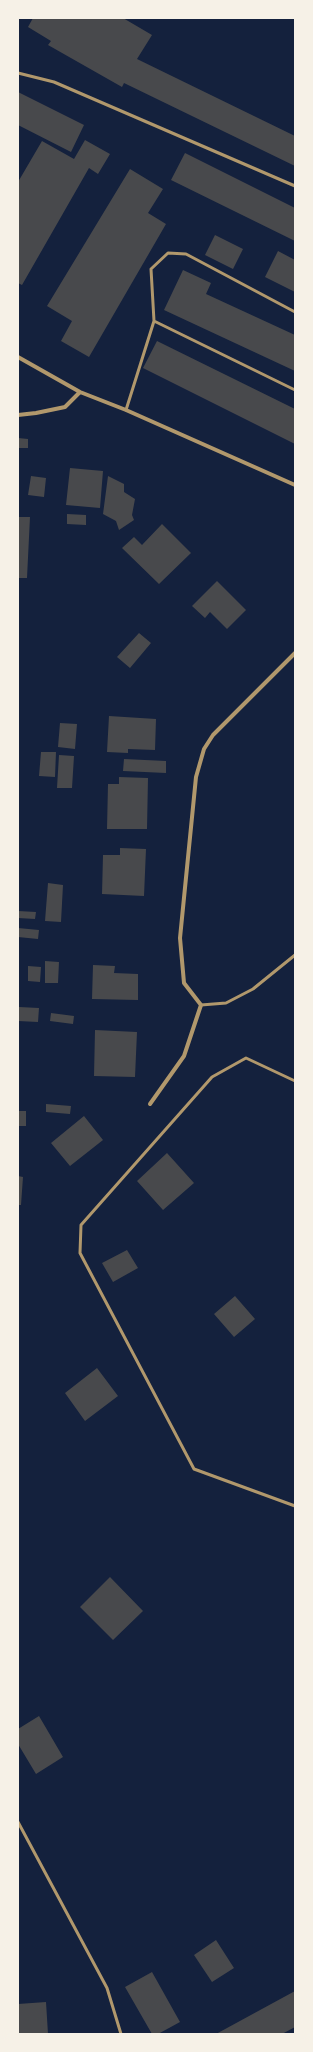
<!DOCTYPE html>
<style>
body{margin:0}
#map{position:relative;width:313px;height:2052px;overflow:hidden;background:#14213d;font-family:"DM Sans",sans-serif}
canvas{display:block}
.frame{position:absolute;inset:0;border:19px solid #f6f1e7;pointer-events:none}
</style>
<div id="map">
<canvas width="313" height="2052"></canvas>
<div class="frame"></div>
</div>
<script>
const context = document.querySelector('canvas').getContext('2d');
context.lineJoin = 'round';
function fill(path, color) {
  context.fillStyle = color;
  context.fill(path, 'evenodd');
}
function strokePath(path, color, width, dash) {
  context.strokeStyle = color;
  context.lineWidth = width;
  context.lineCap = dash ? 'butt' : 'round';
  context.setLineDash(dash || []);
  context.stroke(path);
}
fill(new Path2D(`
 M33,18H123L152,35L137,59L295,136V166L124,83L122,87L48,45L51,41L28,27Z
 M18,92L84,125L71,152L18,125Z
 M85,140L110,154L98,174L89,168L22,285L18,283V182L42,141L74,159Z
 M185,153L295,208V241L171,180Z
 M130,169L163,189L148,213L166,224L89,357L61,341L72,321L47,306Z
 M215,235L243,249L233,269L205,255Z
 M278,251L295,260V292L265,277Z
 M183,270L211,283L206,294L295,335V371L164,310Z
 M157,341L295,409V444L143,368Z
 M18,438L28,439V448H18Z
 M70,468L103,471L100,508L66,505Z
 M31,476L46,478L44,497L28,495Z
 M108,476L124,484V492L135,499L132,515L134,520L119,530L116,521L103,514Z
 M67,514L86,515V525L67,524Z
 M18,517H30L27,578H18Z
 M162,524L191,553L159,584L122,548L134,537L142,545Z
 M217,581L246,610L227,629L210,612L205,618L192,606Z
 M139,633L151,643L130,668L117,657Z
 M109,716L156,719L155,750L128,749V753L107,752Z
 M60,723L77,724L75,749L58,747Z
 M41,752H56L55,777L39,776Z
 M59,755L74,756L72,788H57Z
 M124,759L166,761V773L123,771Z
 M119,777L148,778L147,829H107L108,784H119Z
 M120,848L146,849L144,896L102,894L103,855H120Z
 M48,883L63,885L61,922L45,921Z
 M18,911L36,912L35,919L18,918Z
 M18,928L39,930L38,939L18,937Z
 M45,961L59,962L58,983H45Z
 M93,965L115,966L114,973L138,974V1000L92,999Z
 M28,966L41,967L40,982L28,981Z
 M19,1007L39,1008L38,1022L18,1021Z
 M51,1013L74,1016L73,1024L50,1021Z
 M95,1030L137,1032L135,1077L94,1076Z
 M46,1104L71,1106L70,1114L46,1112Z
 M18,1111H26V1126H18Z
 M84,1116L103,1140L70,1166L51,1143Z
 M167,1153L194,1183L163,1210L137,1181Z
 M18,1176L23,1177L21,1205H18Z
 M127,1250L138,1268L113,1282L102,1263Z
 M235,1296L255,1319L234,1337L214,1314Z
 M97,1368L118,1396L85,1421L65,1393Z
 M110,1577L143,1611L113,1640L80,1607Z
 M39,1716L63,1757L36,1774L18,1744V1729Z
 M216,1940L234,1968L212,1982L194,1955Z
 M152,1972L180,2022L158,2034H152L125,1987Z
 M295,1991V2027L282,2034H216Z
 M46,2002L48,2034H18V2004Z`), '#48494c');
strokePath(new Path2D(`
 M18,73L54,82L295,186
 M154,321L295,390
 M126,410L154,321L151,269L168,253L186,254L295,312
 M201,1005L226,1003L253,989L295,955
 M295,1081L246,1058L212,1077L81,1225L80,1253L194,1469L295,1506
 M18,1822L107,1988L121,2034`), '#b1986c', 3);
strokePath(new Path2D(`
 M18,357L80,392L126,410L295,485
 M18,415L36,413L65,407L80,392
 M150,1104L184,1056L201,1005L184,983L180,938L196,777L204,749L213,735L295,653`), '#b1986c', 4);
</script>
